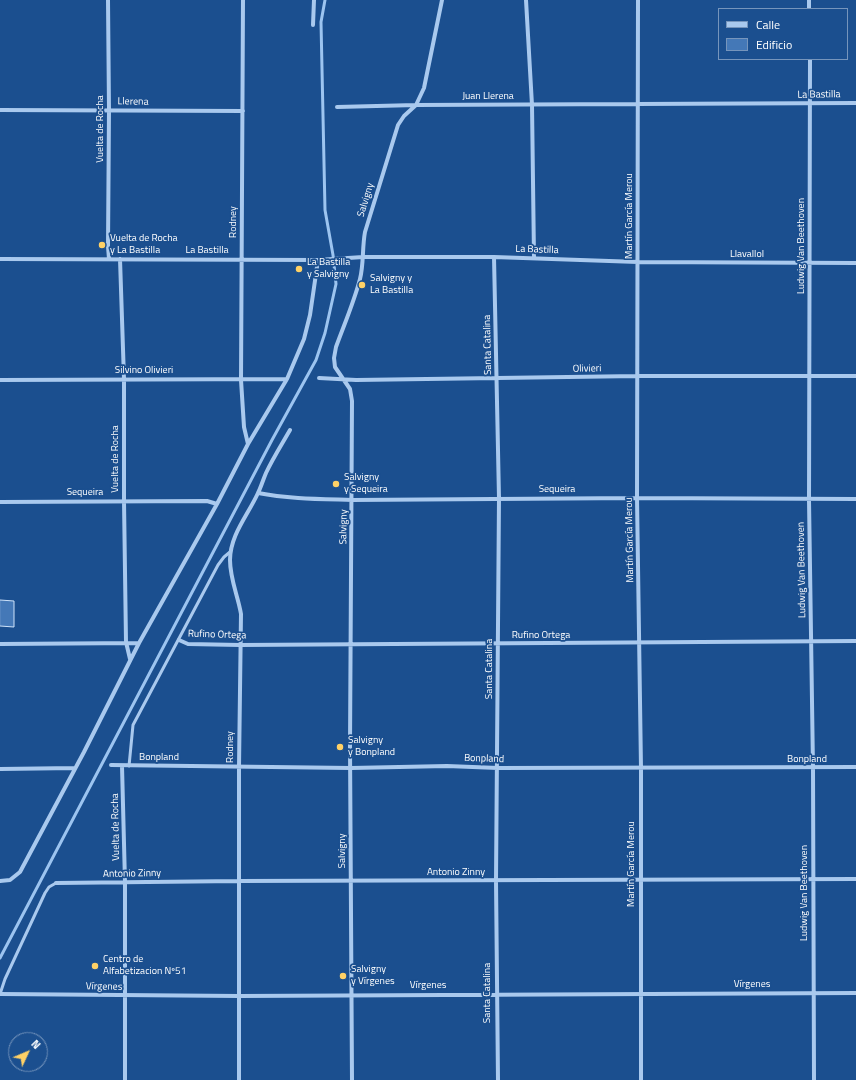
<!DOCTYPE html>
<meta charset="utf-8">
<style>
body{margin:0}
#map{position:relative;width:856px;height:1080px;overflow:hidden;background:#1b4f8f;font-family:"Titillium Web",sans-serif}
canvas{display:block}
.legend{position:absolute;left:718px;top:8px;width:130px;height:52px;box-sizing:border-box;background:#1b4f8f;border:1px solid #7695bc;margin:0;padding:5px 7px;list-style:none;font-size:12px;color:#fff}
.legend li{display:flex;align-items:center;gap:8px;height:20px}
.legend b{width:20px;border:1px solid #7695bc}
.north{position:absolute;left:8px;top:1032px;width:40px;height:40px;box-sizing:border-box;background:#1b4f8f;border:1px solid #7695bc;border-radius:50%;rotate:46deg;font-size:11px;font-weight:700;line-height:16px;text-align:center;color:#fff}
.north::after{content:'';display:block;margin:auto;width:14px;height:18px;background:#ffd166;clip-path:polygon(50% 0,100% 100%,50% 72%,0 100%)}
</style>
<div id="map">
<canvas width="856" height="1080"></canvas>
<ul class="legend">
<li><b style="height:5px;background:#a9c9ee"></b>Calle</li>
<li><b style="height:11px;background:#4478b7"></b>Edificio</li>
</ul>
<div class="north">N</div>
</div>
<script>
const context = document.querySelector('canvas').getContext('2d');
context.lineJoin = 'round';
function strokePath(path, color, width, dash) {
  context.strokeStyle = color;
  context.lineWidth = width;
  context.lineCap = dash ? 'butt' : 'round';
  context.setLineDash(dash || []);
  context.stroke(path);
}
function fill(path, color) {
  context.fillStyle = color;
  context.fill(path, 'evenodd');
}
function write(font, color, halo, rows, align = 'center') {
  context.font = font + ' "Titillium Web",sans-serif';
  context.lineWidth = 3.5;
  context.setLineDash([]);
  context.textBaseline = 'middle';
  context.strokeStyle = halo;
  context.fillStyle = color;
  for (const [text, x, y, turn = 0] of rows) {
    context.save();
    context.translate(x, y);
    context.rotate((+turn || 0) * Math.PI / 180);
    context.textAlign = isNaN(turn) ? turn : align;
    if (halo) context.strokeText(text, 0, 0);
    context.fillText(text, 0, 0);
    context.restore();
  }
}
strokePath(new Path2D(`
 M0,958L272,440L316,360L325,333L336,284L333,255L325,210L321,22L325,0`), '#9cc4f0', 3);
const building = new Path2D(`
 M0,600L14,601V627L0,626Z`);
fill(building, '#4478b7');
strokePath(building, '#cfe3fa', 1);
strokePath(new Path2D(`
 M129,766L133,725L218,565L224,557L230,552
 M0,994L5,979L45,893L49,887L56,883`), '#a9c9ee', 3);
strokePath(new Path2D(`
 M108,0L109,110L108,246L109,259
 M243,0L241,380L244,427L248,444
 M526,0L532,105L534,258
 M638,0L637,498L641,768V1080
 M809,0V9
 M313,25L314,0
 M810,59L809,500L813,768L814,1080
 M337,107L416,105L856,103
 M0,110L243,111
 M494,257L499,498L496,880L498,1080
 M0,259L318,260L363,257H494L638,262L856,263
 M120,259L124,379V501L126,642L130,659
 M319,378L356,380L638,376H856
 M0,380L287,379
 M258,493C289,499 321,499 352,500L637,498L856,499
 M0,502L207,501L217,504
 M179,640L188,644L240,645L856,641
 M0,644L139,643
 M111,765L351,768L447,766L498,768L856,767
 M122,766L125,882V1080
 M0,769L75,768
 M0,881L10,880L20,872L84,752L139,643L217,504L248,444L287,379L304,339L310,315L318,260
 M56,883L239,881L856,879
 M0,994L239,996L856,993
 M239,1080V767L241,614C238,596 230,579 230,560C230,535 248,515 258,493C261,487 263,480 266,473C273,458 282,444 290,430
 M352,1080L350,746L352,401L350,389L335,367L334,358L336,347C344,325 354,302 360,279C364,263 362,248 365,232L398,125L404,116L416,105L424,88L442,0`), '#a9c9ee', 4);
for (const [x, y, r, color] of [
 [102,245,4,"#ffd166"],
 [299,269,4,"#ffd166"],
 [362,285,4,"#ffd166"],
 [336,484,4,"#ffd166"],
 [340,747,4,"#ffd166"],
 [95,966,4,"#ffd166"],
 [343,976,4,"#ffd166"]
]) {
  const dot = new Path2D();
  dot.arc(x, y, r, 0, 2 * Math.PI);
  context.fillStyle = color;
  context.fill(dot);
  strokePath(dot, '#1b4f8f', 1.5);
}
write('10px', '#fff', '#1b4f8f', [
 ["La Bastilla",819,95,-1],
 ["Juan Llerena",488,97],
 ["Llerena",133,102,1],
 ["Vuelta de Rocha",101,129,-90],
 ["Salvigny",366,200,-73],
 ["Martín García Merou",630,216,-90],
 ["Rodney",234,222,-90],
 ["Ludwig Van Beethoven",802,246,-90],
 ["La Bastilla",537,250,2],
 ["La Bastilla",207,251],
 ["Llavallol",747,255],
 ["Santa Catalina",488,345,-91],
 ["Olivieri",587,369,-1],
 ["Silvino Olivieri",144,371],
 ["Vuelta de Rocha",116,459,-90],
 ["Sequeira",557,490],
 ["Sequeira",85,493],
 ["Salvigny",344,527,-89],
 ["Martín García Merou",630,540,-91],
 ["Ludwig Van Beethoven",802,570,-91],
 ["Rufino Ortega",217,635,2],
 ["Rufino Ortega",541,636],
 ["Santa Catalina",490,669,-90],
 ["Rodney",231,747,-90],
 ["Bonpland",159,758],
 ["Bonpland",484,759,2],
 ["Bonpland",807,760],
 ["Vuelta de Rocha",116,827,-91],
 ["Salvigny",343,851,-90],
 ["Martín García Merou",632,864,-90],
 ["Antonio Zinny",456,873],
 ["Antonio Zinny",132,874,-1],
 ["Ludwig Van Beethoven",805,893,-90],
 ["Vírgenes",752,985],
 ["Vírgenes",428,986],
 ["Vírgenes",104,987,1],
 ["Santa Catalina",488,993,-90]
]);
write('10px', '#fff', '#1b4f8f', [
 ["Vuelta de Rocha",110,239],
 ["y La Bastilla",110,251],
 ["La Bastilla",307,263],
 ["y Salvigny",307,275],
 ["Salvigny y",370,279],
 ["La Bastilla",370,291],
 ["Salvigny",344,478],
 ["y Sequeira",344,490],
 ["Salvigny",348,741],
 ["y Bonpland",348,753],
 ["Centro de",103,960],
 ["Alfabetizacion Nº51",103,972],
 ["Salvigny",351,970],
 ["y Vírgenes",351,982]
], 'left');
</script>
